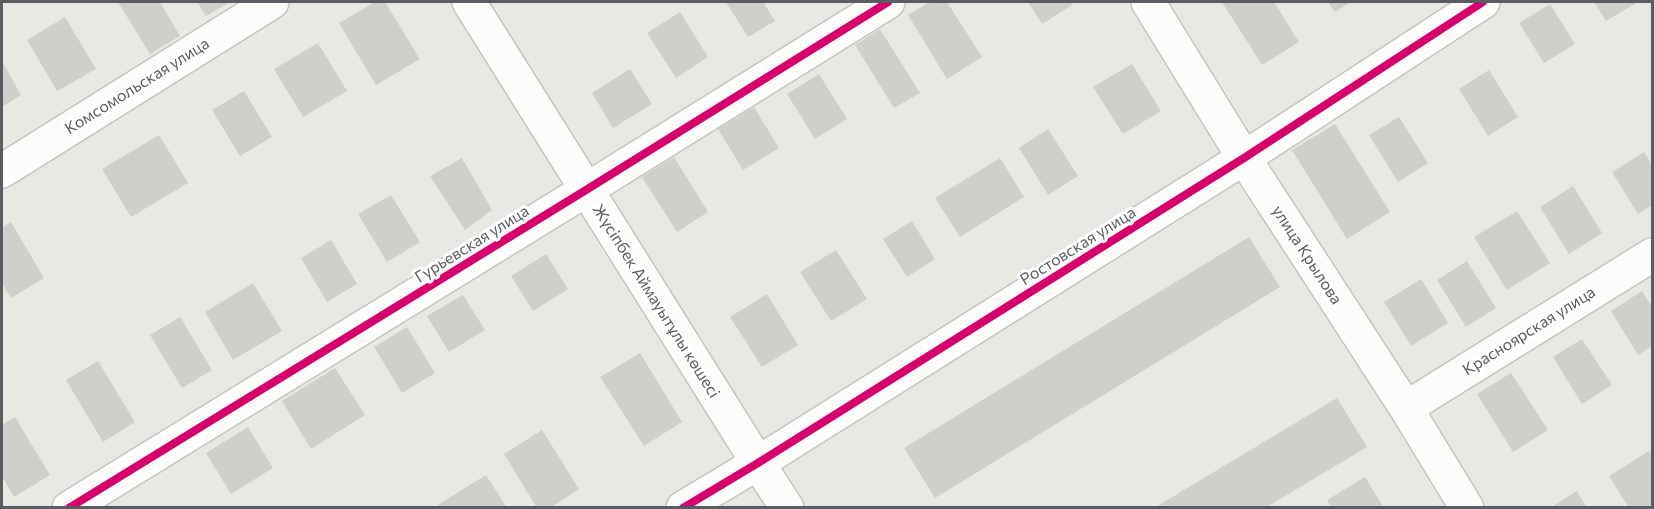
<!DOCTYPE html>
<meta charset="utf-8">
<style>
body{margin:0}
#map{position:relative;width:1654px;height:509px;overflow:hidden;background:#e8e8e3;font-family:Commissioner,sans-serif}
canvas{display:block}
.frame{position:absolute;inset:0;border:3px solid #595c60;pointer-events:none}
</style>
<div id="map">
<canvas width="1654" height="509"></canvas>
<div class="frame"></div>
</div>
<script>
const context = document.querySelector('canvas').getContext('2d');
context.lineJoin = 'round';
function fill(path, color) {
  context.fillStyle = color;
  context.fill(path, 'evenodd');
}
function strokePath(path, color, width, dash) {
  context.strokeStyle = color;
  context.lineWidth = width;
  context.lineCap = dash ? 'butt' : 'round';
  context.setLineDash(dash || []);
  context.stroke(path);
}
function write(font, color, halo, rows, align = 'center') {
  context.font = font + ' Commissioner,sans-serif';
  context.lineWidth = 6;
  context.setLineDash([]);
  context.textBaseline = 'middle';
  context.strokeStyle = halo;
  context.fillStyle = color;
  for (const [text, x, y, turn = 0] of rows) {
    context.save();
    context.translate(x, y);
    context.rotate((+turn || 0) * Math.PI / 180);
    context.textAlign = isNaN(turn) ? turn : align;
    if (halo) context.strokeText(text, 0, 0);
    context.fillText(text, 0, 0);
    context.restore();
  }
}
fill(new Path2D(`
 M118,2H160L180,36L150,54Z
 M197,2H230L206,16Z
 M375,2H385L420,59L376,85L339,23Z
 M726,2H763L775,21L748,37Z
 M930,2H947L982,57L947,79L908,15Z
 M1028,2H1070L1072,5L1042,24Z
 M1222,2H1274L1299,42L1262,65Z
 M1328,2H1351L1335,12Z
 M1594,2H1638L1606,21Z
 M1550,4L1575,44L1544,63L1519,23Z
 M680,12L708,57L676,78L647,33Z
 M65,17L96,69L57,91L27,40Z
 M880,29L920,93L894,108L855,45Z
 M318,43L347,91L303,117L274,69Z
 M2,61L21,95L2,107Z
 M1132,64L1161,111L1123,134L1093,87Z
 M630,69L652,104L613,128L592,93Z
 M1489,70L1518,117L1488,136L1459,89Z
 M819,74L847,119L815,139L787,94Z
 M244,91L272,137L240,156L212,110Z
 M754,107L779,148L743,170L718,129Z
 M1399,117L1428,163L1398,182L1369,135Z
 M1335,124L1390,212L1347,239L1292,150Z
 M1048,129L1078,176L1048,195L1019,148Z
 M159,135L188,183L131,217L102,169Z
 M1644,152L1652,165V205L1638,214L1612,172Z
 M674,157L708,212L677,232L642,177Z
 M462,158L492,210L465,230L430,176Z
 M1000,158L1024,197L960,237L935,198Z
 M1573,186L1602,233L1569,254L1540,207Z
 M391,195L420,242L387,262L358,214Z
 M1517,211L1550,263L1507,290L1474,237Z
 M912,221L935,259L907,277L883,239Z
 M11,222L44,278L11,298L2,283V228Z
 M1249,237L1280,287L935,498L904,448Z
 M331,240L357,284L327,302L301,258Z
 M836,250L867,299L831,321L800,272Z
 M546,254L568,289L533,311L511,276Z
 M1467,261L1496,308L1466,327L1437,280Z
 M1421,279L1448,323L1411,346L1384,302Z
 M253,283L282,331L233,360L205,312Z
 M1642,291L1652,307V346L1638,355L1611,311Z
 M767,294L798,345L762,367L730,317Z
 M463,295L485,330L449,352L427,316Z
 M180,317L212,370L182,388L150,335Z
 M407,327L435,373L402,393L374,347Z
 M1582,339L1612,385L1582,404L1553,357Z
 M640,353L682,422L644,446L600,377Z
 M98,361L135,422L103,442L66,380Z
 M335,368L365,415L311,449L282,401Z
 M1511,373L1548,430L1513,452L1477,394Z
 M1337,398L1367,447L1265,508H1154Z
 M15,417L50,475L14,497L2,476V425Z
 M248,427L273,468L231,494L206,453Z
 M542,430L579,489L550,508H537L504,454Z
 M1649,451L1652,456V508H1629L1609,476Z
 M486,475L507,508H438L436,506Z
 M1365,477L1384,508H1331L1327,500Z
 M1577,491L1587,508H1550Z`), '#cfcfcc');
const street = new Path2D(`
 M1148,2L1244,158L1406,408L1467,508
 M2,171L272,2
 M1406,408L1652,255
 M69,508L586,190L888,2
 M683,508L758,463L1244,158L1483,2`);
const secondary = new Path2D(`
 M469,2L758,463L787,508`);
strokePath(street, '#c5c5c5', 36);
strokePath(secondary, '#c4c5c3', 36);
strokePath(street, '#fcfcfb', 33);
strokePath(secondary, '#fcfcfb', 33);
strokePath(new Path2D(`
 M69,508L586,190L888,2
 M683,508L758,463L1244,158L1483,2`), '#d6006c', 8);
write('16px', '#595c60', '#fff', [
 ["Комсомольская улица",137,86,-32],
 ["Гурьевская улица",472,244,-32],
 ["Ростовская улица",1078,246,-32],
 ["улица Крылова",1307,255,57],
 ["Жүсіпбек Аймауытұлы көшесі",656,301,58],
 ["Красноярская улица",1529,331,-32]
]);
</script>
